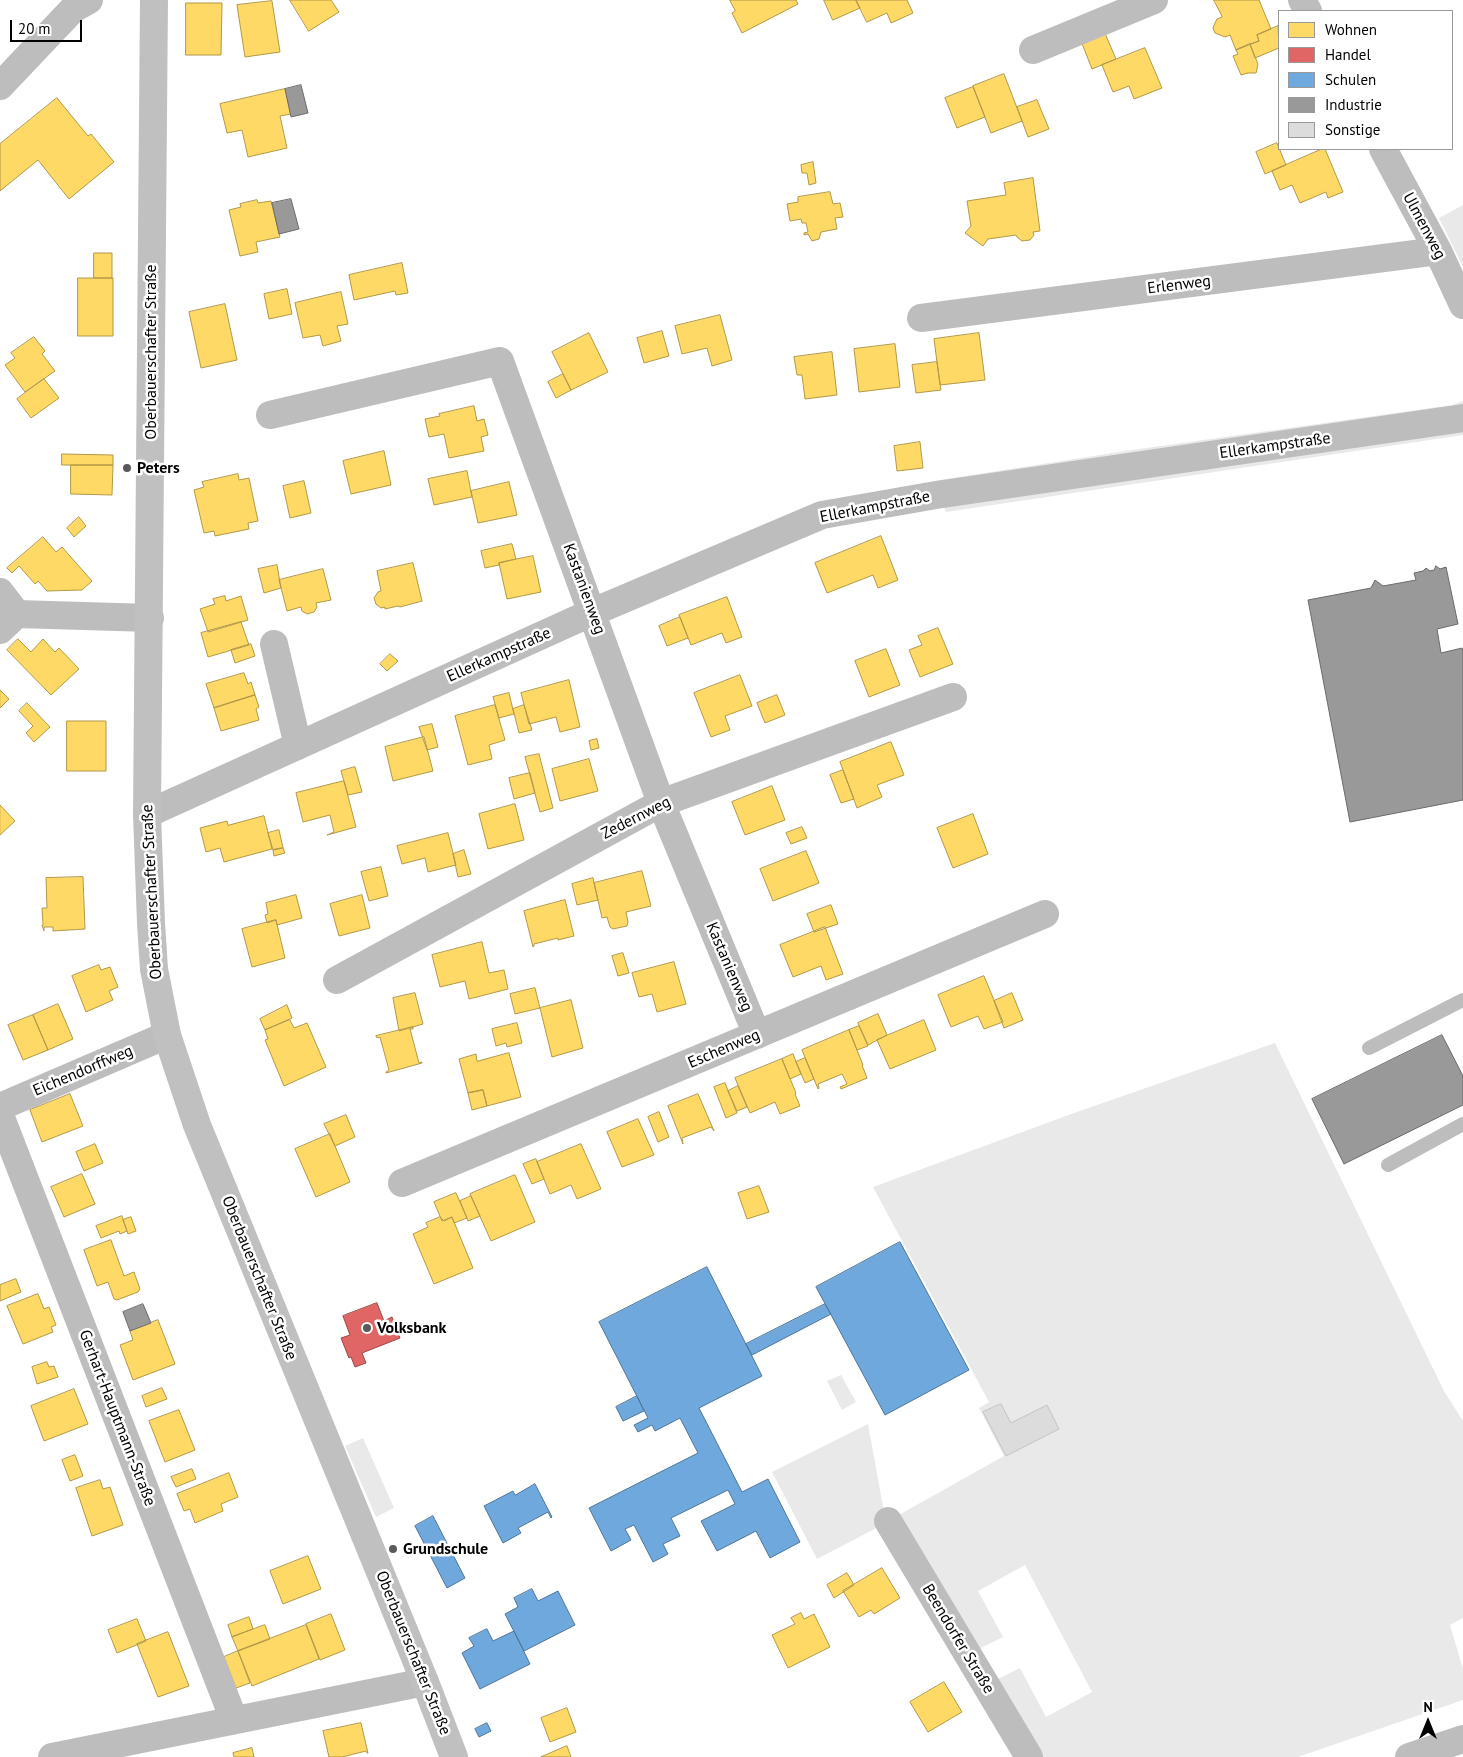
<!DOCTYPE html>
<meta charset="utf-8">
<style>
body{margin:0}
#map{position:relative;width:1463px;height:1757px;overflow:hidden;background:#fff;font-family:"PT Sans",sans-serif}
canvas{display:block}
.legend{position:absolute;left:1278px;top:10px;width:175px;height:140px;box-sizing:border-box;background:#fff;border:1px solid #999;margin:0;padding:6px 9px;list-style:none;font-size:15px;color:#000}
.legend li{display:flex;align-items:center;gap:10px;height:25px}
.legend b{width:25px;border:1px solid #999}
.north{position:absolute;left:1403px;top:1697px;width:50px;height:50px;-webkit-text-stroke:4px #fff;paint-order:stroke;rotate:0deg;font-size:14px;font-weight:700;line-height:20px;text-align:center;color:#000}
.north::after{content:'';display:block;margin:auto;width:18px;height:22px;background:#000;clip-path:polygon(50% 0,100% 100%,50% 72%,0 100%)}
.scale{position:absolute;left:10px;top:20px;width:72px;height:22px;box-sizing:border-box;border:2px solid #000;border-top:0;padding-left:6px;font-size:15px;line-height:18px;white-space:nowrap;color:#000;-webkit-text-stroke:4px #fff;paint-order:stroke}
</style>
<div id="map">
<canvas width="1463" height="1757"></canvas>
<ul class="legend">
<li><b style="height:14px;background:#ffd966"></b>Wohnen</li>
<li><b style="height:14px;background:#e06666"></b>Handel</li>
<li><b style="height:14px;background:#6fa8dc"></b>Schulen</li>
<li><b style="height:14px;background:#999"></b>Industrie</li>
<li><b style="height:14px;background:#dcdcdc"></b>Sonstige</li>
</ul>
<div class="north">N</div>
<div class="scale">20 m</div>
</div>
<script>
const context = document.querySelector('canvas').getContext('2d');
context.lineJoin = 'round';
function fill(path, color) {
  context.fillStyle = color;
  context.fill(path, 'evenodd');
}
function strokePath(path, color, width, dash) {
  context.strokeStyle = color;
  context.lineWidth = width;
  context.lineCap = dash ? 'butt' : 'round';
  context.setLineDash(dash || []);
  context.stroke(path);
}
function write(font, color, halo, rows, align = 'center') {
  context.font = font + ' "PT Sans",sans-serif';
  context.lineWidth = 5;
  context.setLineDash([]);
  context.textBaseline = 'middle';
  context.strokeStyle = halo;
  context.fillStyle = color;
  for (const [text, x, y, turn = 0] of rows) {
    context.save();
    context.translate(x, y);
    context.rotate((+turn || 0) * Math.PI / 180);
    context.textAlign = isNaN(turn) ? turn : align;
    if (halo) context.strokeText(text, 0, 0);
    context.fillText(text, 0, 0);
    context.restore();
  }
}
fill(new Path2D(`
 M1463,205V267L1439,218Z
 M1463,401V435L946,512L934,481L1125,451L1452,405Z
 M1275,1043L1444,1391L1463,1421V1618L1450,1625L1463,1669V1700L1298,1757H1041L994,1681L1020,1668L1046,1717L1092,1692L1025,1565L978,1591L1003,1637L975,1651L888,1521L1004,1456L979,1408L989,1402L873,1187L1074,1113Z
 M841,1375L856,1402L842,1410L827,1381Z
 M868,1424L886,1523L817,1559L772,1472Z
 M363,1438L394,1508L376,1517L345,1446Z`), '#e9e9e9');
const homes = new Path2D(`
 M290,0H331L339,12L309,31Z
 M730,0H796L798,4L742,33L732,13L735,11Z
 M824,0H856L860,8L833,20Z
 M856,0H907L913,13L891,23L887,13L867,22Z
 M1214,0H1259L1271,29L1257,35L1259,41L1236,50L1230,35L1225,37L1215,33L1213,28L1215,23L1217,19L1222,17Z
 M272,1L280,52L245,57L237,5Z
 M186,3H222L221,55H186Z
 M1278,26L1279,48L1255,58L1250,44L1259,41L1257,35Z
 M1104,31L1116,59L1092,69L1081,41Z
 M1250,44L1258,64L1256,73H1248L1241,75L1233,56L1238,54L1236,50Z
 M1145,48L1162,88L1134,99L1129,86L1113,92L1102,65Z
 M1004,74L1022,121L991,133L973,86Z
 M973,87L985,117L957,128L945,98Z
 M285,89L291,114L280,116L287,148L248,157L242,130L227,133L220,104Z
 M57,98L88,136L91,134L114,162L69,199L38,160L0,191V144Z
 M1037,100L1049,129L1028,137L1017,107Z
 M1277,143L1286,165L1265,174L1256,152Z
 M1322,149H1325L1343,192L1328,198L1326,192L1300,203L1292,185L1280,190L1272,171Z
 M813,162L816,183L809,185L807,173H802L801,165Z
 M1033,178L1040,231L1033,232L1034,235L1030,240L1022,241L1017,237L1016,235L988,239L983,246L965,233L971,226L967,201L1006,195L1004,183Z
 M830,192L833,204L840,203L843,217L835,218L837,229L821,232L819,239L812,241L808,234L804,235V233L808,232L806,223H802L801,219L790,221L787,204L798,202V197Z
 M257,200L258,203L271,201L280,237L256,242L258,252L240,256L229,210L241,207L240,204Z
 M94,253H112V278H94Z
 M402,263L408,293L396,295L395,291L354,300L349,275Z
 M78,278H113V336H78Z
 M287,289L292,314L269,319L264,294Z
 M341,292L348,324L337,326L341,341L323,346L320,335L303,338L295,303Z
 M225,304L237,360L201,368L189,312Z
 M720,315L732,360L712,366L707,348L682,354L675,326Z
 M662,331L669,356L644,363L637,338Z
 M589,333L608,372L571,390L552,352Z
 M979,333L985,380L940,385L934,339Z
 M34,337L45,351L42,354L55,371L25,392L5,365L15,358L11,353Z
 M895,344L900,387L859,392L854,349Z
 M832,352L837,395L805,399L802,375H797L794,357Z
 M937,362L941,390L916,393L912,365Z
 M563,374L571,390L556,398L548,382Z
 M44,379L59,398L31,418L17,399Z
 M474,406L477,421L484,419L488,435L481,437L484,451L449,458L444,434L429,437L425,419L440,416L439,414Z
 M920,442L923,468L897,471L894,446Z
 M384,451L391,485L351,494L343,461Z
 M62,454L113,455V465H62Z
 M71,465H113L112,495L71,494Z
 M467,471L472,497L434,505L428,479Z
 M238,474L239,480L249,478L258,521L248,523L249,529L215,536L214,531L204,533L194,490L204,487L202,482Z
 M304,481L311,513L290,518L283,486Z
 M509,482L517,515L478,523L471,491Z
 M79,517L86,526L74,537L67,528Z
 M881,536L898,580L878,588L873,575L827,593L815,563Z
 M43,537L56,552L62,547L92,581L82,590L47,591L38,581L35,584L19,566L12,573L7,568Z
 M512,544L516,559L499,563V565L485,568L481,551Z
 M533,556L541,592L507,599L499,563Z
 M413,563L422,601L400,607L398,606L385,609V607L381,608L376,604L374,598L378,592L381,591L377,571Z
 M277,565L281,588L264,593L258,569Z
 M323,569L331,600L316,603L317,607L314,612L307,614L302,611L301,607L287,611L279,580Z
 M225,596L226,601L241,596L248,620L208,632L200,609L215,604L213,599Z
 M727,597L742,637L726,643L722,633L691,645L679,615Z
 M680,617L688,638L667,646L659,626Z
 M241,622L249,645L208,657L201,633Z
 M938,628L953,664L920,677L909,650L922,645L918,636Z
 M18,639L31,652L43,639L55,652L59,648L79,669L51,695L7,650Z
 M251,644L255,656L235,663L231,650Z
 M886,649L900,685L869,697L855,661Z
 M390,654L398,661L387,671L380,664Z
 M244,673L248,684L251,682L255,695L214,708L206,684Z
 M740,675L752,706L725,716L730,730L711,737L694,693Z
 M569,680L580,727L560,732L556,717L529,724L521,693Z
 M0,690L9,699L0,708Z
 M509,693L514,714L499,718L493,697Z
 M255,695L259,707L256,709L259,720L221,731L214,708Z
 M777,695L785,715L765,723L757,703Z
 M27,703L50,727L34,742L26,733L33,726L19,711Z
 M495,705L505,740L489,745L492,759L468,765L455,716Z
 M524,705L532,730L519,733L513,709Z
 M67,721H106V771H67Z
 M432,724L438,747L427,750L419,727Z
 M424,737L433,771L393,781L385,747Z
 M597,739L599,748L591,750L589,741Z
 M891,742L904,775L877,785L882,797L857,808L840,762Z
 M539,754L553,808L540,812L525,757Z
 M589,759L598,791L560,801L552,769Z
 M355,767L362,792L348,795L341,771Z
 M843,770L854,799L841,803L830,775Z
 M530,773L535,793L514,799L509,778Z
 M343,781H344L356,827L327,835L334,832L330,815L303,822L296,793Z
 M772,786L785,820L745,835L732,802Z
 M515,804L524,840L488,849L479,814Z
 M0,805L15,821L0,835Z
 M973,814L988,854L953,868L937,828Z
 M264,816L272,849L224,862L220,848L206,852L200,828L227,821L228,825Z
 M802,827L807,838L791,844L786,833Z
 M279,830L283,848L273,850L268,833Z
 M448,833L456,865L428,872L425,858L402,864L397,846Z
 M283,848L285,853L274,856L273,850Z
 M464,850L471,874L458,877L453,854Z
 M806,851L819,883L773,901L760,869Z
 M381,867L388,896L369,901L361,872Z
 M642,871L651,906L626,912L628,922L627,926L613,929L610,927L607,917L602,918L594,883Z
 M83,877L85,929L53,931V927H44V931L42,925H43L42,908H47L46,878Z
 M593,878L598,900L577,905L572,884Z
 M296,895L302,918L277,925L276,920L267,923L265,915L268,914L266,903Z
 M362,895L370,928L339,936L330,904Z
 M565,900L574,936L558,940V938L534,944V946L533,947L524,911Z
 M831,905L838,924L814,932L807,914Z
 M276,920L285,958L252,967L242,929Z
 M825,927L843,974L826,980L821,966L793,977L780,945Z
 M482,942L489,973L504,970L508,989L469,999L465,981L440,987L432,955Z
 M623,953L629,973L618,976L612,956Z
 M674,962L686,1004L657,1012L652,994L639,997L632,973Z
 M99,965L101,970L110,967L118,987L109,991L113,1000L86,1012L72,976Z
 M984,976L1003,1022L984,1029L978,1016L951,1027L938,995Z
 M535,988L540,1008L515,1014L510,994Z
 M415,993L423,1024L399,1031L393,998Z
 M1012,993L1023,1020L1004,1028L994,1001Z
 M571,1000L583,1048L552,1057L540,1008Z
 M58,1004L73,1039L48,1050L33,1015Z
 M287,1005L292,1018L265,1030L260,1019Z
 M878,1014L887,1035L868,1045L858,1023Z
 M33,1015L48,1050L23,1060L8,1025Z
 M290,1020L294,1028L307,1023L326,1067L284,1086L265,1040L268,1039L265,1030Z
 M924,1020L936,1050L890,1069L877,1040Z
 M517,1023L522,1043L507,1047L506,1043L496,1046L492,1029Z
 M859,1026L868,1046L857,1050L849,1030Z
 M413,1027V1029H410L419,1063L422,1062V1063L386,1073V1072L389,1070L380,1037L377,1038L376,1036Z
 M849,1030L863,1065H862L867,1078L841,1089L840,1087L847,1084L842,1074L818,1084L819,1088L818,1089L802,1050Z
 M509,1053L521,1097L487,1106L483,1090L468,1093L459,1059L476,1054L477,1061Z
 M793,1054L801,1074L790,1079L782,1059Z
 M805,1058L814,1079L805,1083L796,1062Z
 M782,1059L796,1093L795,1094L800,1106L780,1114L775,1102L750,1113L735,1078Z
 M725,1083L737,1113L726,1118L714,1087Z
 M738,1086L747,1107L737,1111L728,1091Z
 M483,1090L487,1106L472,1110L468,1093Z
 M70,1094L83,1126L42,1142L30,1110Z
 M698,1094L714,1131L711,1127L682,1138L683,1144L668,1106Z
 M659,1112L669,1137L658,1142L648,1117Z
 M346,1115L355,1137L335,1146L324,1124Z
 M638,1119L654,1155L622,1167L607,1132Z
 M330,1134L350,1182L316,1197L295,1149Z
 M95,1144L103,1163L84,1171L76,1152Z
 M581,1144L601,1189L577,1199L571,1185L550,1194L537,1162Z
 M536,1159L544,1179L532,1184L523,1164Z
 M82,1174L95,1204L64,1217L51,1187Z
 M515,1175L535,1222L491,1241L470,1194Z
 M759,1186L769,1212L747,1219L738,1193Z
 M456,1193L467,1218L454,1223L452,1217L442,1221L434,1202Z
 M471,1196L480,1216L468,1221L460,1201Z
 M122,1216L127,1231L120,1234L119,1231L101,1238L96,1226Z
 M131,1217L136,1231L128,1234L123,1220Z
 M440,1217L444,1221L452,1217L473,1268L434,1284L413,1234L428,1227L426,1223Z
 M111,1240L124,1276L134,1272L140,1289L138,1292L117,1300L114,1299L108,1282L97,1286L84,1250Z
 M16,1279L21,1292L0,1301V1285Z
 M38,1294L44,1309L49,1307L56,1325L51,1327L53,1332L23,1344L7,1306Z
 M158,1320L175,1364L133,1380L120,1345L133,1340L130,1331Z
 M47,1362L49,1367L54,1366L58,1377L37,1384L32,1367Z
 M162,1388L167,1399L146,1407L142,1396Z
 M74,1389L88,1424L44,1441L31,1406Z
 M179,1410L195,1450L165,1462L149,1421Z
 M75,1455L83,1476L70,1481L62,1460Z
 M192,1469L196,1479L176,1487L171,1477Z
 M229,1473L238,1497L221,1504L223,1511L195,1523L190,1509L184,1511L177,1494Z
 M100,1480L103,1489L110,1487L123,1525L92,1536L76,1488Z
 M308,1556L321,1589L283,1604L270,1571Z
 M882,1568L900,1598L874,1614L871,1610L859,1617L843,1591Z
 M847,1573L854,1585L834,1598L827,1585Z
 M801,1613L804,1619L814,1614L830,1647L788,1668L772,1635L795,1624L791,1618Z
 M331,1614L345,1650L320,1660L306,1624Z
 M249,1617L253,1629L232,1637L228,1625Z
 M137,1619L146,1641L117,1653L108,1630Z
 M265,1625L270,1639L238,1651L232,1637Z
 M306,1625L319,1659L252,1686L238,1651Z
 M168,1632L189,1686L158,1697L137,1644Z
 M238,1651L250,1683L236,1688L224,1657Z
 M944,1682L962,1712L928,1732L910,1702Z
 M567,1708L576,1732L550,1742L541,1718Z
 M361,1723L368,1753H367L366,1751L342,1757H329L323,1731Z
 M567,1746L571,1757H541Z
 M252,1748L254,1757H234L233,1753Z`);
fill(homes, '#ffd966');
strokePath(homes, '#b29847', 1);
const shops = new Path2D(`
 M377,1303L384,1321L392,1317L400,1338L362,1353L366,1363L355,1367L351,1357L349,1358L341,1338L350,1335L343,1316Z`);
fill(shops, '#e06666');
strokePath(shops, '#9d4747', 1);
const schools = new Path2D(`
 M900,1242L969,1370L885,1415L816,1287Z
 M707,1267L762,1376L699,1408L742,1492L768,1479L800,1542L770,1558L756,1531L717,1551L701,1521L735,1504L728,1490L671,1518L680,1536L663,1544L668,1554L653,1562L634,1525L625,1529L631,1540L611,1551L589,1508L698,1453L680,1418L655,1431L652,1425L638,1432L634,1425L648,1418L599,1322Z
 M825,1304L831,1314L752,1355L746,1344Z
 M637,1396L644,1411L623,1421L616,1407Z
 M535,1484L552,1517L551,1518L548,1512L518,1528L521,1533L503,1543L484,1506L513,1491L515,1495Z
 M433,1516L465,1578L447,1588L415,1526Z
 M532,1589L538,1601L558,1591L575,1625L524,1651L505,1614L518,1607L514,1598Z
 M487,1629L493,1641L514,1631L530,1664L480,1689L462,1653L474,1646L469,1638Z
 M487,1723L491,1731L479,1737L475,1729Z`);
fill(schools, '#6fa8dc');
strokePath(schools, '#4e769a', 1);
const industry = new Path2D(`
 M301,85L308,113L291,117L285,89Z
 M291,199L299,229L279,234L272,203Z
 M1436,566L1440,569L1446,567L1458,624L1437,629L1441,653L1462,648L1463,652V800L1350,822L1308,600L1371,588L1375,580L1383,586L1416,580L1414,573L1423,571L1426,568L1430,571L1434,570Z
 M1442,1035L1463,1076V1105L1344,1164L1312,1099Z
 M143,1304L151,1323L130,1331L123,1312Z`);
fill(industry, '#999');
strokePath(industry, '#6b6b6b', 1);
const building = new Path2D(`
 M1001,1404L1011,1423L1047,1405L1059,1429L1006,1456L983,1412Z`);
fill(building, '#dcdcdc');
strokePath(building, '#c4c4c4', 1);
strokePath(new Path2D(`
 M1369,1048L1463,1000
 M1388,1165L1463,1124`), '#bdbdbd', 14);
strokePath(new Path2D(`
 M1302,0L1308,11
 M1033,50L1154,0
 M0,86L73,9L89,0
 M1383,149L1438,251L1463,305
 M921,318L1438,251
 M270,415L500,361L661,803L757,1035
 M0,592L17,614
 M0,630L17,614L150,618
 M274,644L298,746
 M147,814L593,612L822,515L936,495L1463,418
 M337,980L661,803L953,697
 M0,1107L167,1035
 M0,1115L234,1720
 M402,1183L1045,914
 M888,1521L1029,1757
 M52,1757L425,1682
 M1409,1757L1463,1739`), '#bdbdbd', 28);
strokePath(new Path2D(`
 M154,0L147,814L151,923L154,969L167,1035L197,1125L425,1682L454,1757`), '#c0c0c0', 28);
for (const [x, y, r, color] of [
 [127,468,5,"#595959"],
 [367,1328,5,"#595959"],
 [393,1549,5,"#595959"]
]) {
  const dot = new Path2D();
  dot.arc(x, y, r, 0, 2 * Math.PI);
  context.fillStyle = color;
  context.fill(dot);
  strokePath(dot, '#fff', 2);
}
write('16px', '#000', '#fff', [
 ["Ulmenweg",1424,226,62],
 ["Erlenweg",1179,285,-7],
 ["Oberbauerschafter Straße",151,352,-90],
 ["Ellerkampstraße",1275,446,-8],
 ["Ellerkampstraße",875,507,-11],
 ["Kastanienweg",584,589,70],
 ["Ellerkampstraße",499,655,-24],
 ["Zedernweg",636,818,-27],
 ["Oberbauerschafter Straße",152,892,-93],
 ["Kastanienweg",729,967,67],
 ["Eschenweg",724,1049,-23],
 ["Eichendorffweg",83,1071,-23],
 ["Oberbauerschafter Straße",259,1278,68],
 ["Gerhart-Hauptmann-Straße",117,1418,69],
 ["Beendorfer Straße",958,1639,59],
 ["Oberbauerschafter Straße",413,1653,68]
]);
write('bold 16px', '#000', '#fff', [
 ["Peters",137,468],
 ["Volksbank",377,1328],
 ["Grundschule",403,1549]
], 'left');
</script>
